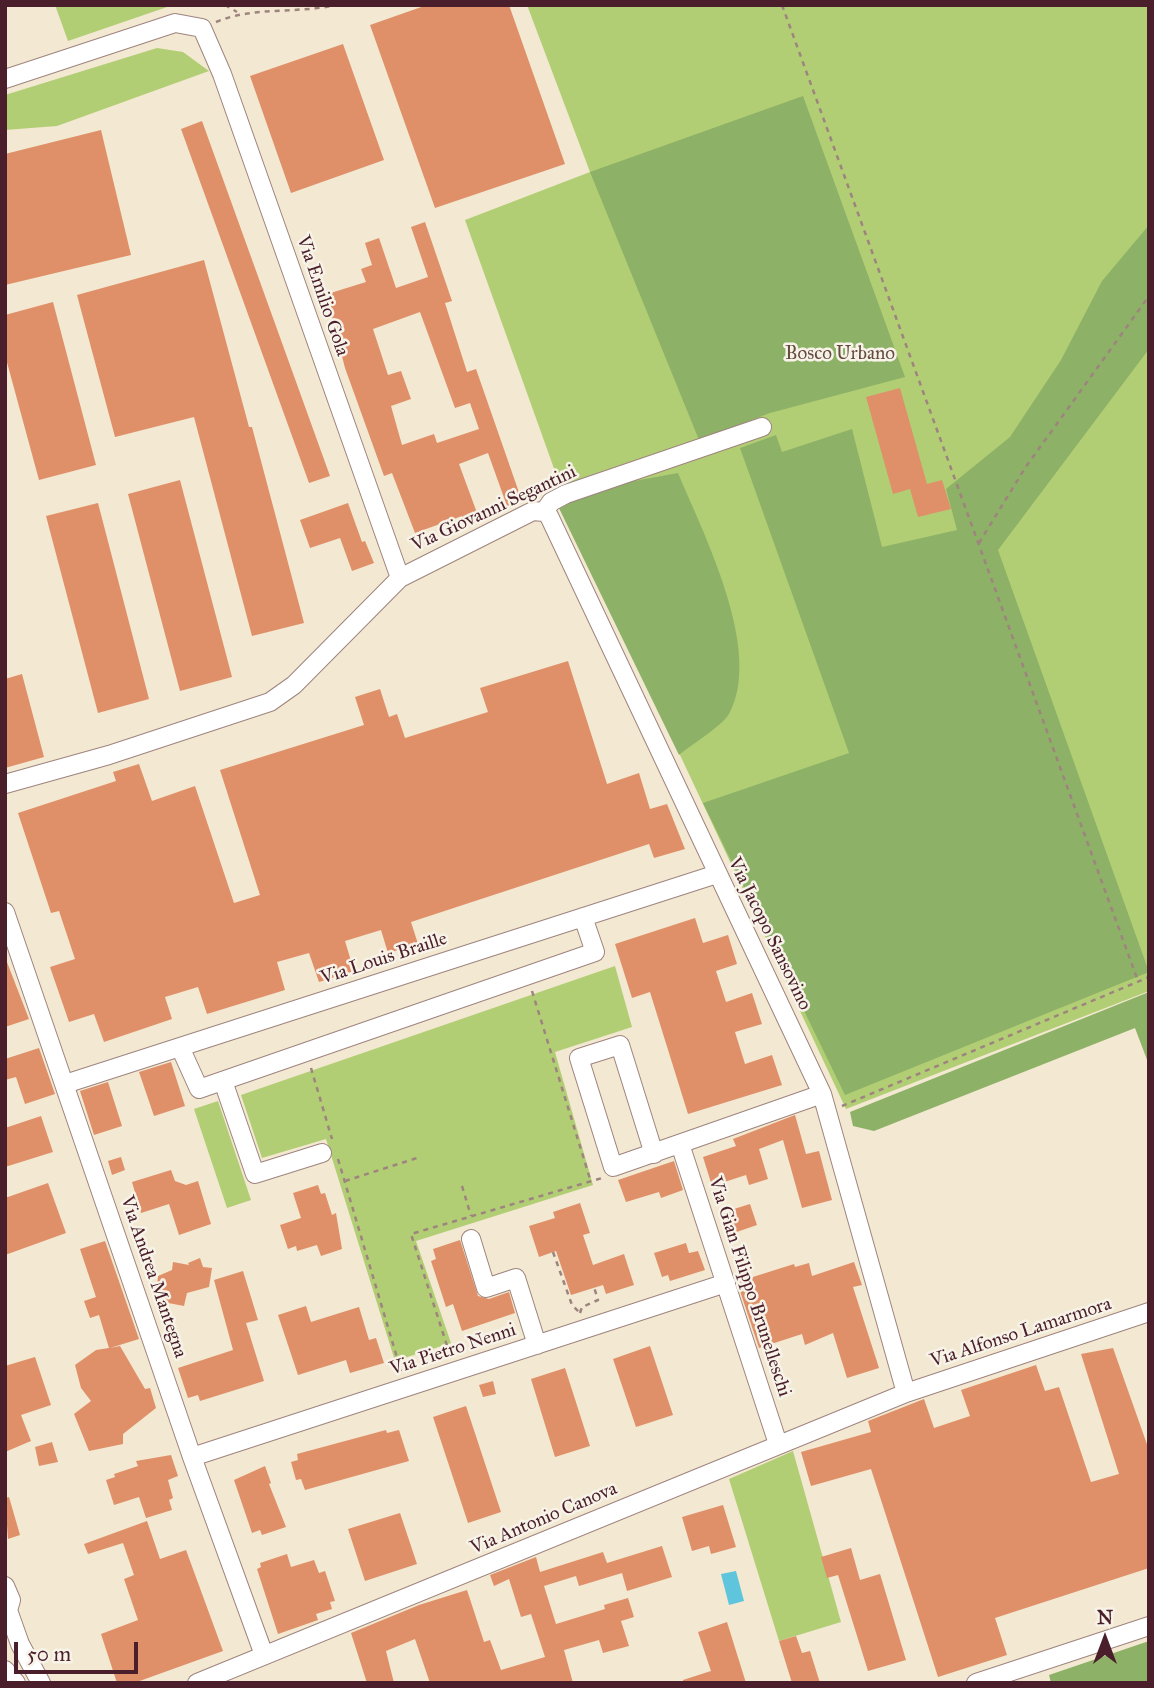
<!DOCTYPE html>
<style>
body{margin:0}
#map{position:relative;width:1154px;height:1688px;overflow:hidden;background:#f3e8d1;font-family:"IM FELL Great Primer",serif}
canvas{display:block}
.frame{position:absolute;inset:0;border:7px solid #4a1f2b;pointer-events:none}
.north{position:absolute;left:1070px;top:1604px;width:70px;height:70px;-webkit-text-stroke:5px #f7f3e8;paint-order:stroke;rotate:0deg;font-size:19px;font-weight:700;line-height:28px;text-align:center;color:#4a1f2b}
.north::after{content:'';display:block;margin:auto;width:24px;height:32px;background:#4a1f2b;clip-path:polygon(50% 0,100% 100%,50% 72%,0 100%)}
.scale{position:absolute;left:14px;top:1642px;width:124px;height:32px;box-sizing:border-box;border:4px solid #4a1f2b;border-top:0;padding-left:9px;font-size:21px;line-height:24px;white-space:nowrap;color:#4a1f2b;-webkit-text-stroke:5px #f7f3e8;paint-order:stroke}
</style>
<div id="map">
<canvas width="1154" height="1688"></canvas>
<div class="frame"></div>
<div class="north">N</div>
<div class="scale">50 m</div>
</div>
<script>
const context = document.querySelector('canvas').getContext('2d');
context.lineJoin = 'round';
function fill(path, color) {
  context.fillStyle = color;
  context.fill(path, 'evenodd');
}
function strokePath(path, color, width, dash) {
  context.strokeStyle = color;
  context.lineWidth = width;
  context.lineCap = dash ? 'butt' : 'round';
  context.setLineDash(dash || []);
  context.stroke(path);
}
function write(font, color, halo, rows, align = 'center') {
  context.font = font + ' "IM FELL Great Primer",serif';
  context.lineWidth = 5;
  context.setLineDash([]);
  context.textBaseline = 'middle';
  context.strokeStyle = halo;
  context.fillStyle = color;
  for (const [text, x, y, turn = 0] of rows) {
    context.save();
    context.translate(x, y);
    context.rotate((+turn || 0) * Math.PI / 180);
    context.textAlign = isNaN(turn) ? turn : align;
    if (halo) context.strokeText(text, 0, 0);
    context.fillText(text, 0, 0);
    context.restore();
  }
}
fill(new Path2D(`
 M55,5H173L68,41Z
 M527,5H1149V991L846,1109L680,755L561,488L465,220L590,172Z
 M157,48L183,52L209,71L57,126L5,130V95Z
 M615,966L632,1027L555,1052L593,1185L416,1241L451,1343L395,1361L326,1139L262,1158L241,1095Z
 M218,1101L251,1200L227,1208L194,1109Z
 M793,1451L841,1622L779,1641L729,1479Z`), '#b2ce75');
fill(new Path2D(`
 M803,96L905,377L770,413L699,440L590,172Z
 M1149,225V349L998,550L1149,972L845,1095L703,803L849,753L740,448L776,435L782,452L852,429L882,547L957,530L946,489L1010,437L1061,360L1102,281Z
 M678,473C703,533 764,651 729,714C722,726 691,745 679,755L557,504L607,486Z
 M1149,992V1065L1135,1028L874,1131L853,1126L850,1112Z
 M1149,1641V1683H1051L1049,1675Z`), '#8db166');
fill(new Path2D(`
 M736,1571L744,1601L729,1605L721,1574Z`), '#5fc5dc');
fill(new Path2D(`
 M427,5H509L565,164L435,208L370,25Z
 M343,44L384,160L291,193L250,76Z
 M202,121L330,476L309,483L181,129Z
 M101,130L131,255L5,285V154Z
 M425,222L452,301L445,303L467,372L476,369L522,501L507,506L488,453L459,464L480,521L465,526L462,516L415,533L392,473L384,476L345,368L330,309L325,310L321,296L366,282L361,269L372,265L365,243L379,238L396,288L428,277L411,227ZM420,312L455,408L470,403L479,429L437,443L434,434L402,445L391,406L411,399L401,371L388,375L373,329Z
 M204,260L249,427H252L304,623L252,636L194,417L115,437L77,295Z
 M53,302L96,465L39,480L5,355V315Z
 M900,388L927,484L942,480L951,509L918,517L910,489L893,494L866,397Z
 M180,480L232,677L180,691L128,494Z
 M98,503L149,699L98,713L46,516Z
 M348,503L362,542L365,541L374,563L352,571L340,538L310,548L300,520Z
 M568,661L607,784L639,773L650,809L667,804L685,849L654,858L649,844L411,922L418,944L388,953L381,930L345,941L354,971L319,982L309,953L277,962L285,990L207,1014L198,987L165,997L172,1019L104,1042L94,1014L69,1022L50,967L75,959L59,911L51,913L18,813L116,781L113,772L139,764L152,801L195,786L234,903L260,895L220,770L364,725L355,697L380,689L389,717L397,714L405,738L488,712L480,688Z
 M22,674L44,757L5,768V679Z
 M695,918L703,943L728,935L737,964L716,971L726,1002L752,993L762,1024L735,1032L745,1064L772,1055L782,1085L688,1114L650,992L632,998L615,944Z
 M5,957L29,1019L5,1027Z
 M39,1048L55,1094L25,1104L16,1077L5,1080V1059Z
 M171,1062L185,1106L154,1116L139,1072Z
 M108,1082L122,1126L94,1135L80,1091Z
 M795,1115L806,1154L819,1151L832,1200L802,1208L783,1140L759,1149L768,1179L749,1185L746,1175L712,1186L703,1157L736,1146L733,1139Z
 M41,1116L53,1152L5,1167V1128Z
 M121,1157L125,1170L112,1175L108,1161Z
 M674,1161L683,1190L661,1198L659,1192L626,1202L618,1180Z
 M171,1170L175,1181L186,1185L198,1181L211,1224L179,1235L169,1204L141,1213L132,1182Z
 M48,1183L66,1233L5,1255V1198Z
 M318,1185L321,1194L325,1193L332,1215L336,1213L342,1249L321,1256L317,1245L297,1251L296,1246L288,1249L280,1225L301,1218L293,1193Z
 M580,1203L590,1233L583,1235L593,1265L624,1254L634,1285L606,1294L603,1285L571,1295L556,1251L539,1257L529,1226L555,1218L553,1212Z
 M750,1204L757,1225L728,1235L721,1213Z
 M460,1240L478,1296L489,1299L509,1292L515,1313L462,1331L453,1304L446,1307L431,1261L436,1259L433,1249Z
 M105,1241L139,1339L110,1348L120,1346L145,1389L150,1388L156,1408L123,1434V1444L89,1451L74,1414L91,1401L81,1388L75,1365L96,1350L109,1348L99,1315L90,1318L84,1301L96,1297L80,1249Z
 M686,1243L689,1253L698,1251L705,1270L670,1281L668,1275L662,1277L654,1253Z
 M200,1258L203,1267L212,1268L209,1287L187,1293L184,1306L163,1302L157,1287L158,1276L172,1270L173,1262L189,1265L188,1263Z
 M854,1262L862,1285L853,1287L879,1368L847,1378L833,1333L805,1345L802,1334L759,1348L737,1282L794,1264L795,1267L809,1263L812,1276Z
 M243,1271L258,1320L246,1323L264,1381L200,1401L198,1395L188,1398L178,1368L233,1350L214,1280Z
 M306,1306L311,1322L359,1307L369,1340L376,1338L384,1363L350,1373L346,1360L298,1375L278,1315Z
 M650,1346L673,1415L636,1427L613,1359Z
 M1113,1348L1149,1450V1568L995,1618L1007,1655L938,1677L871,1469L811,1486L801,1452L871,1432L868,1421L924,1399L934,1428L970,1416L961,1390L1036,1365L1045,1391L1059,1387L1091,1482L1119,1474L1081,1354Z
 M35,1357L51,1405L21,1415L31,1441L5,1452V1366Z
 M565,1368L590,1446L555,1457L531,1379Z
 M493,1381L496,1394L483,1397L479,1385Z
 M466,1406L501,1512L468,1523L433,1417Z
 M386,1430L387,1433L399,1430L409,1461L305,1490L301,1479L296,1480L291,1462L298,1460L297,1454Z
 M52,1442L58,1462L39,1466L35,1447Z
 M171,1455L178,1476L168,1480L173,1498L169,1500L172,1510L146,1518L139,1497L114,1505L106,1480L115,1477L114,1474L138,1466L136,1461Z
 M265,1466L271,1483L269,1484L286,1527L262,1535L260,1530L252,1533L234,1480Z
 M9,1497L20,1535L8,1539L5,1498Z
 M723,1505L736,1547L711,1554L709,1546L692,1551L682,1517Z
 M400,1513L417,1564L365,1581L348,1529Z
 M147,1521L160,1559L186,1550L223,1651L134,1683H117L101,1634L138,1620L124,1579L134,1575L123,1543L88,1554L84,1544Z
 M662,1546L672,1577L627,1591L622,1573L579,1586L576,1576L544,1586L556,1624L605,1609L604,1605L628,1598L634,1617L621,1621L629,1646L603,1653L599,1640L564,1650L573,1683H430L415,1639L386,1651L394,1683H367L351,1633L419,1605L467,1590L484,1642L490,1640L501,1670L545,1657L531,1614L521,1617L509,1579L494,1586L490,1575L536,1557L540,1572L603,1552L607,1563Z
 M851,1548L860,1580L880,1574L906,1660L868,1671L838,1575L827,1578L821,1557Z
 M287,1554L291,1567L314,1560L319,1573L325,1571L335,1601L330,1602L332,1609L316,1614L318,1620L278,1634L257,1569L261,1567L260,1563Z
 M727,1622L746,1683H683V1680L711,1671L698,1632Z
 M796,1636L802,1653L810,1651L820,1683H792L779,1641Z`), '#df9069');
const minor = new Path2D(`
 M5,79L175,23L202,28L222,74L400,578
 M544,512L549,516L822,1094L906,1393
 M544,512L551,502L566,494L762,427
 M5,784L109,755L270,702L294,685L400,578L533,511L544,512
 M5,912L192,1457L264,1655
 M180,1047L199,1089L595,952L583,917
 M223,1081L255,1174L322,1153
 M65,1084L717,874
 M680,1144L778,1444
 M654,1154L620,1045L579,1058L613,1167L822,1094
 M471,1239L486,1288L516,1278L537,1345
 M192,1457L726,1283
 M5,1586L11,1600L5,1621
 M9,1613L20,1644L41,1683
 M5,1670L16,1683
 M197,1683L906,1393L1149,1312
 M976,1683L1149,1626`);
strokePath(minor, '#9e847e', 20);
strokePath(new Path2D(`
 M225,5L237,12
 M782,5L1138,981
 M216,22C254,6 296,14 336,5
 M979,543L1025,468L1149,296
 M532,991L591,1182
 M311,1068L332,1139
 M842,1106L1149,977
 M338,1159L401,1371
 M345,1181L417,1158
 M462,1186L471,1216
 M553,1252L572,1305L580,1313
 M580,1313L582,1307L598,1300L594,1287
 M450,1355L411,1234L602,1178`), '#9e847e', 2.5, [5, 5]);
strokePath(minor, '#fff', 18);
write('19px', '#4a1f2b', '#f7f3e8', [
 ["Via Emilio Gola",322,296,71],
 ["Via Giovanni Segantini",494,509,-25],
 ["Via Jacopo Sansovino",769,934,64],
 ["Via Louis Braille",384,959,-18],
 ["Via Andrea Mantegna",153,1277,71],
 ["Via Gian Filippo Brunelleschi",749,1287,72],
 ["Via Alfonso Lamarmora",1021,1333,-18],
 ["Via Pietro Nenni",453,1350,-18],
 ["Via Antonio Canova",544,1519,-23]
]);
write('19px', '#644b3e', '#f7f3e8', [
 ["Bosco Urbano",840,354]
]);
</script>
